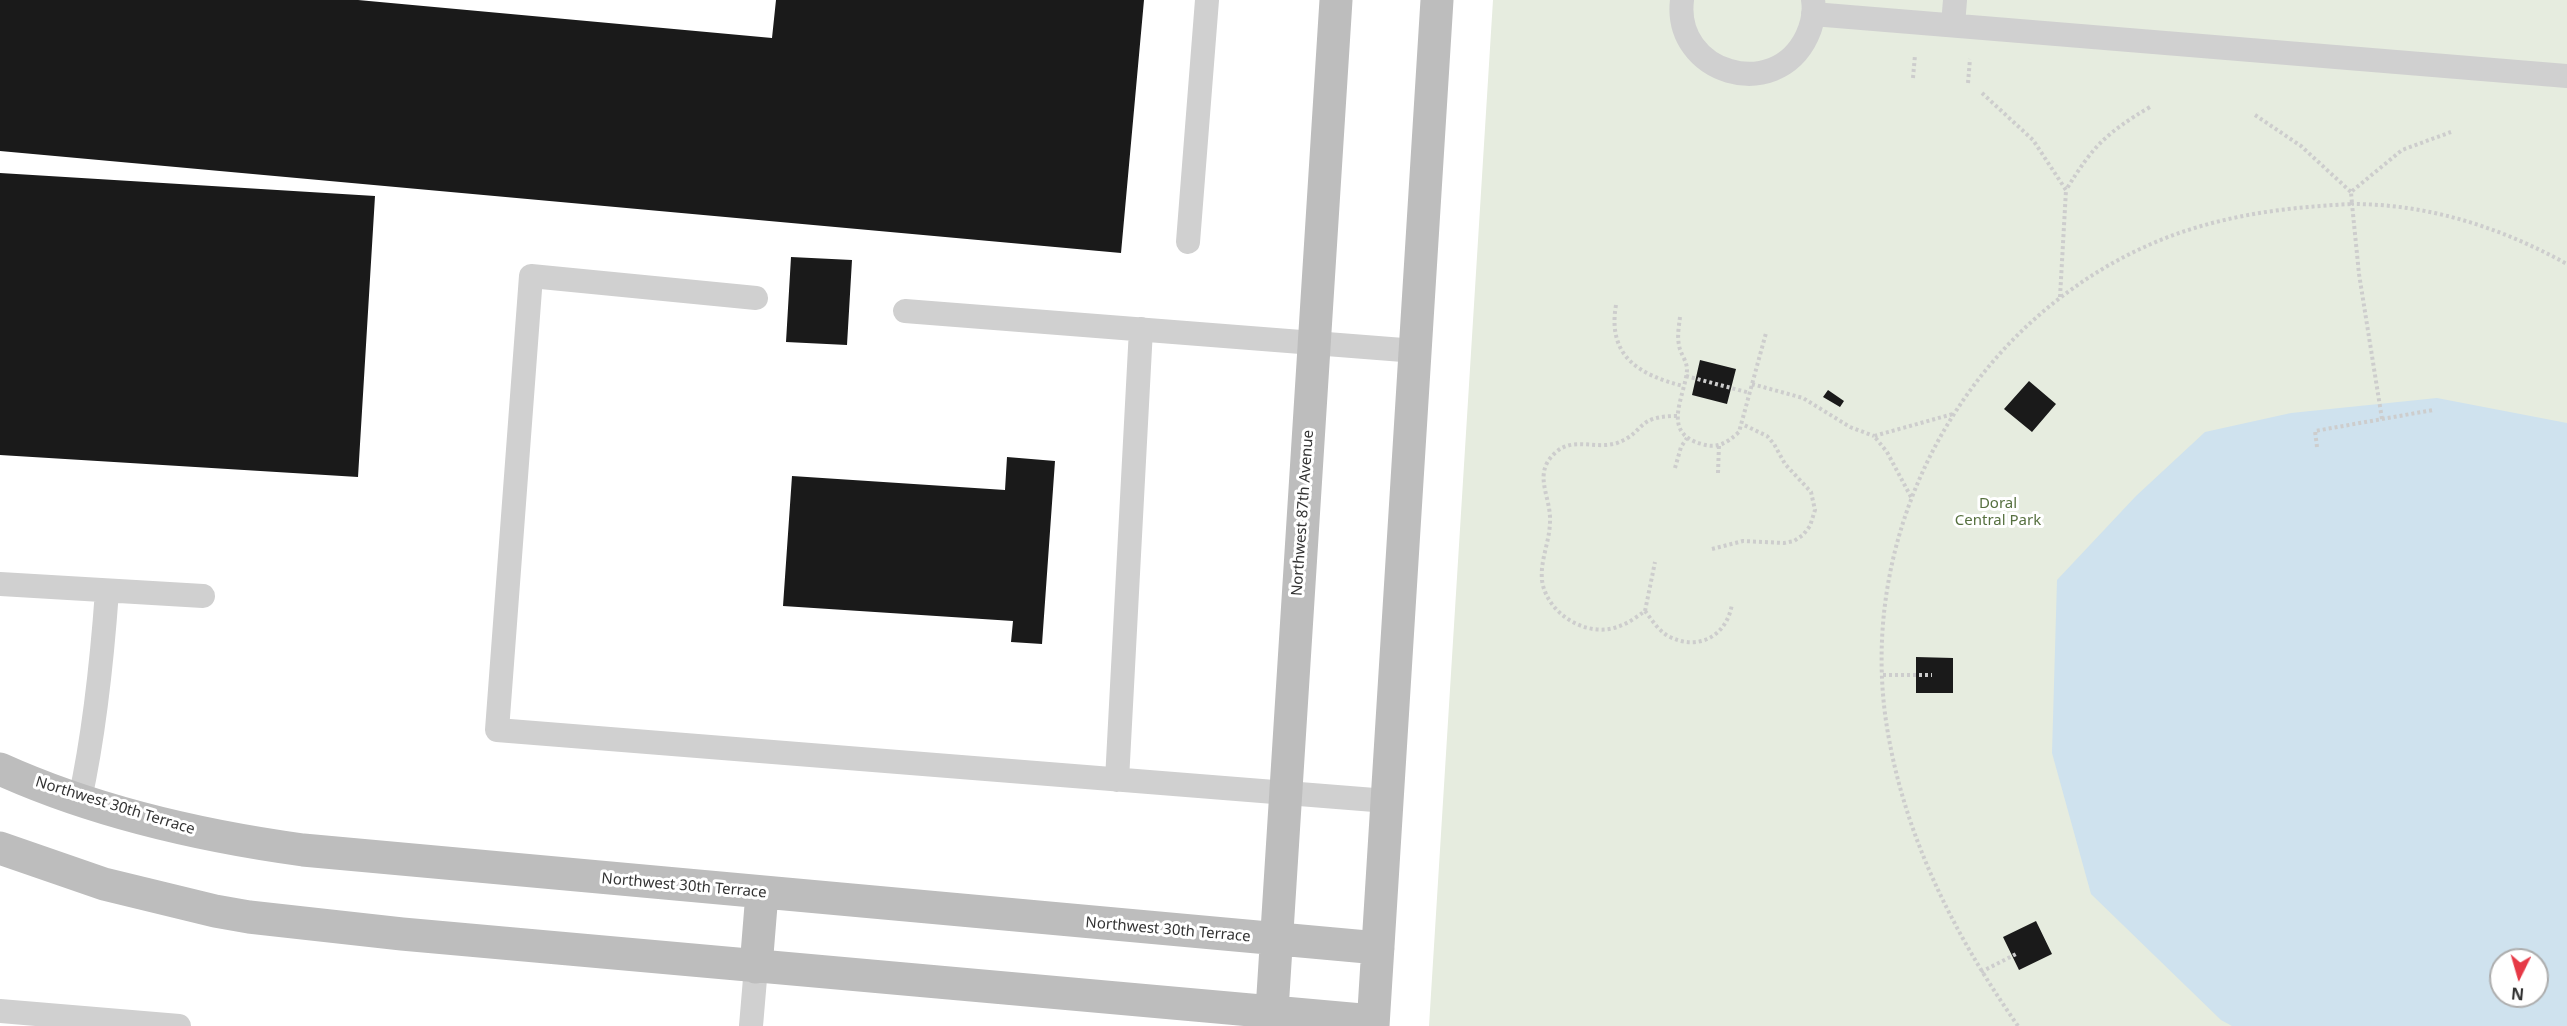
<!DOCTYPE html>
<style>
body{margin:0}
#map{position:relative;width:2567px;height:1026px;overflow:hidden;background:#fff;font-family:"Noto Sans",sans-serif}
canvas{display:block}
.north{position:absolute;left:2489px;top:948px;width:60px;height:60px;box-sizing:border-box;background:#fff;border:2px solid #adadad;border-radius:50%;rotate:185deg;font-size:16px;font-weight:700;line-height:24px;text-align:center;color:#333}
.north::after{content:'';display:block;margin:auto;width:21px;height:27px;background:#e63946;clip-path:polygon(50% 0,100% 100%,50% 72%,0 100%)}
</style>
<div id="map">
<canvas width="2567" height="1026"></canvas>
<div class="north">N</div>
</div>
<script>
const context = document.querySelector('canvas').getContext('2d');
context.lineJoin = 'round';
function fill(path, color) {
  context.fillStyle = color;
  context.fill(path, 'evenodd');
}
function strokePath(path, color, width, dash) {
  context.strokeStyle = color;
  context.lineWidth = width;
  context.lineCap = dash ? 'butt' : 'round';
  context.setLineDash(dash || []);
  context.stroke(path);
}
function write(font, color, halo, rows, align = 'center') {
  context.font = font + ' "Noto Sans",sans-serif';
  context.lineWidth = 6;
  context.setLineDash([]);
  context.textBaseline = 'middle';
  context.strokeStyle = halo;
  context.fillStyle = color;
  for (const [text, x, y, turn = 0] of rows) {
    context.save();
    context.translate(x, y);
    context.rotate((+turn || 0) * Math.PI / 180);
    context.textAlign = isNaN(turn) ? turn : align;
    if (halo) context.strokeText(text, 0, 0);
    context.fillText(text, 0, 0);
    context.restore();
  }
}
fill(new Path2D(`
 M1493,0H2567V1026H1429ZM2501,960H2537V996H2501Z`), '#e6ecdf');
fill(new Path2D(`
 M2437,398L2567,423V1026H2232L2221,1020L2091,894L2052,753L2057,580L2136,496L2205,432L2291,413ZM2501,960H2537V996H2501Z`), '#cfe2ee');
fill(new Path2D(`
 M0,0H358L772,38L776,0H1144L1121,253L0,151Z
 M0,173L375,196L358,477L0,455Z
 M791,257L852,260L847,345L786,342Z
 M1700,360L1736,369L1727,404L1692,395Z
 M2029,381L2056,404L2032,432L2004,409Z
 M1828,390L1844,401L1840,407L1823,397Z
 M1007,457L1055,461L1042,644L1011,642L1013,621L783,606L792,476L1005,490Z
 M1916,657L1953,658V693H1916Z
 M2036,921L2052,954L2019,970L2003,937Z`), '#1a1a1a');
strokePath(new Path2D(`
 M1913,78L1915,55
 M1968,83L1970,59
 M1982,93L2033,140L2066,190C2093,146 2106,133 2150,107
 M2255,115L2301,146L2351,192
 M2060,297L2066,190
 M1616,305C1607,357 1640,375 1683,386
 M1680,317C1679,326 1677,336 1679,345C1680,354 1687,360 1687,370C1685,397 1660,433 1702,444C1717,449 1727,443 1739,432L1766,333
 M1686,376L1750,393
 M1752,384L1803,398L1850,427L1874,436
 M1677,416C1635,416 1646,432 1617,443C1596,450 1573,436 1555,453C1532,474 1551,496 1550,521C1550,541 1540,560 1542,580C1546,613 1586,638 1617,627C1627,624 1637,617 1645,611C1652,620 1658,630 1668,636C1698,652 1727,636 1732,604
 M2382,419L2359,274L2352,204C2428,204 2500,227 2567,264
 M2317,447L2315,431L2433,410
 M1675,468L1681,447L1687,438
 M1718,473L1719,445
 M1911,497L1887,452L1874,436L1953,414
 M1712,549L1743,541L1784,543L1794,541L1803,535L1810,526L1815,510L1811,492L1785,464L1774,444L1767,436L1742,424
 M1645,611L1655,562
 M1883,675H1932
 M1981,972L2018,953
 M2018,1026C1957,939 1908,844 1889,739C1850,532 1968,317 2163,239C2224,215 2287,207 2352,204L2351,192L2402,150L2451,132`), '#cdcdcd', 4, [3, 3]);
strokePath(new Path2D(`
 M1682,0C1673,73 1775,104 1807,36C1812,25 1815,12 1813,0
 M1813,14L2567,76
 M1953,25L1955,0
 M1188,242L1207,0
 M756,298L531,276L497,730L1387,801
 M905,311L1416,351
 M0,584L203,596
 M1117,780L1141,329
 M80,799C95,730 102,661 107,591
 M0,1011L179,1026
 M751,1026L756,967`), '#d0d0d0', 24);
strokePath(new Path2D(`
 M0,769C95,812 201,836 303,850L1378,948
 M0,848L104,884L215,911L249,917L402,934L1373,1021
 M756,967L762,893
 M1271,1026L1336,0
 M1373,1026L1437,0`), '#bdbdbd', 33);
write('15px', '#56703f', '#fff', [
 ["Doral",1998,504],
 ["Central Park",1998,521]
]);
write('15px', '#333', '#fff', [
 ["Northwest 87th Avenue",1303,513,-86],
 ["Northwest 30th Terrace",115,806,17],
 ["Northwest 30th Terrace",684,886,5],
 ["Northwest 30th Terrace",1168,930,5]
]);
</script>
